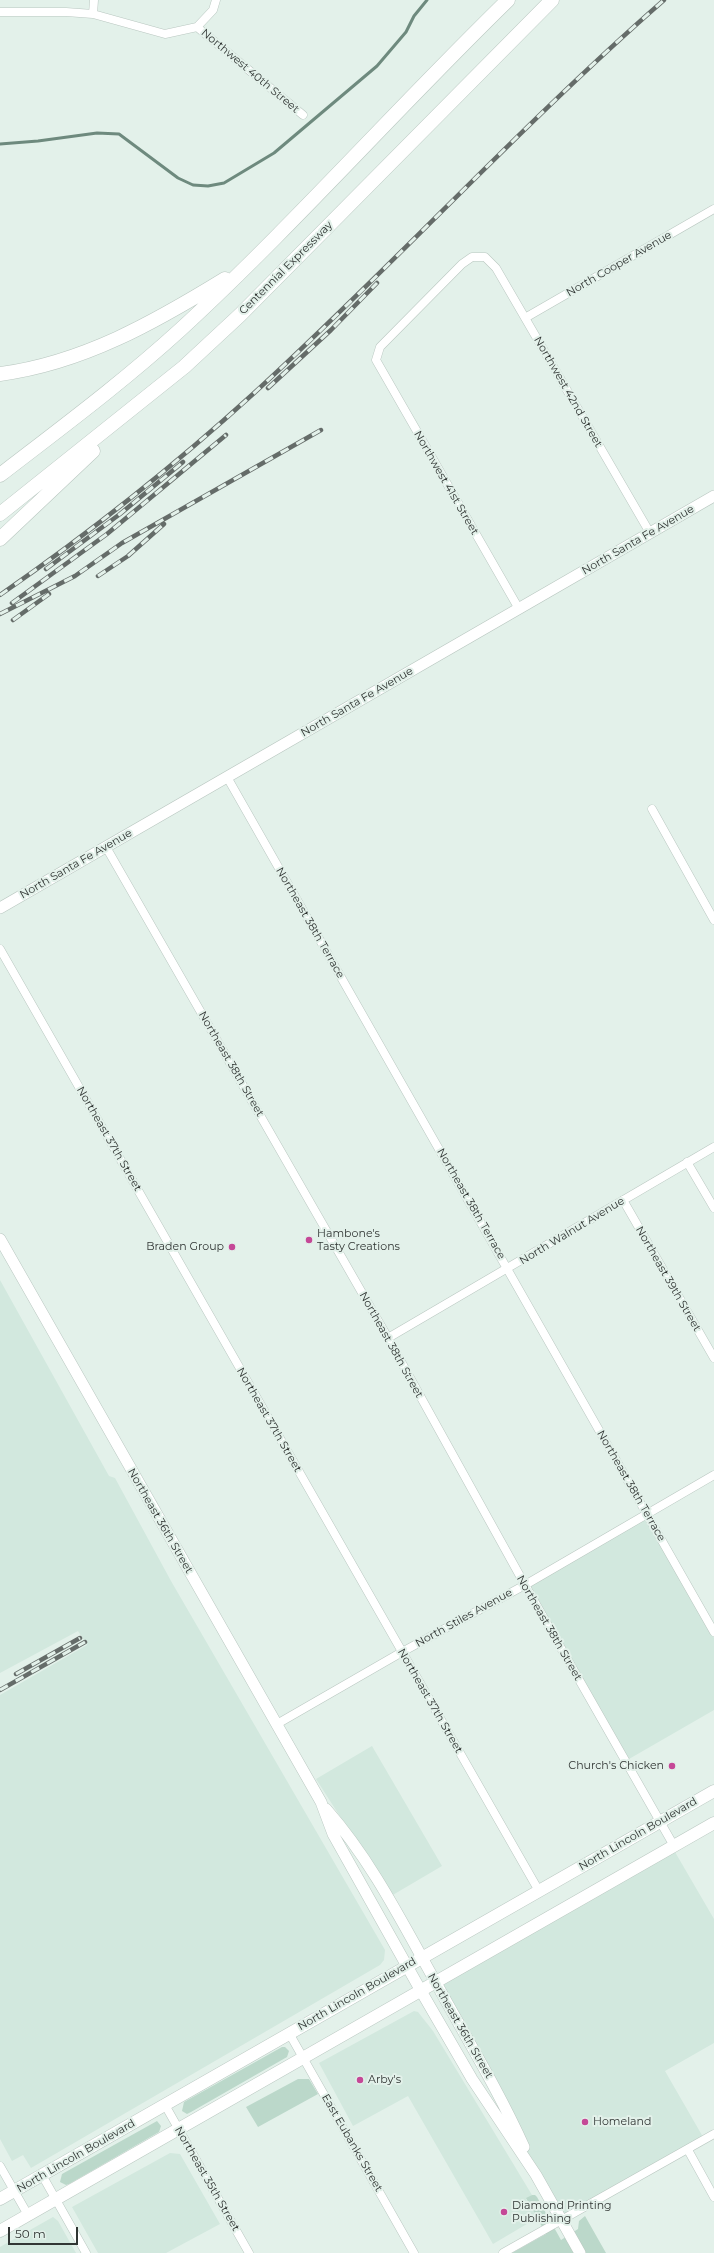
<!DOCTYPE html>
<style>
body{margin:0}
#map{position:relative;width:714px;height:2253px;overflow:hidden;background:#e3f1ea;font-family:Montserrat,sans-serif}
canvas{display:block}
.scale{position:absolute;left:8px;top:2227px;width:70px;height:18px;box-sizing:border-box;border:2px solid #313634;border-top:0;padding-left:5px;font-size:12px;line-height:14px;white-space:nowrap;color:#313634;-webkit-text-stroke:3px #e3f1ea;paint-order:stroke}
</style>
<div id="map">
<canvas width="714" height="2253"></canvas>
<div class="scale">50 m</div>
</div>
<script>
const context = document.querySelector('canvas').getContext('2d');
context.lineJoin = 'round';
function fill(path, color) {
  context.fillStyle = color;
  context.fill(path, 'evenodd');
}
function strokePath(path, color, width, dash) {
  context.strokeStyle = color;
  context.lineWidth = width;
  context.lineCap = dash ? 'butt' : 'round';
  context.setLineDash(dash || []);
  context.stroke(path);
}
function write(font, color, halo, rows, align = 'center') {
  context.font = font + ' Montserrat,sans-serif';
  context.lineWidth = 4;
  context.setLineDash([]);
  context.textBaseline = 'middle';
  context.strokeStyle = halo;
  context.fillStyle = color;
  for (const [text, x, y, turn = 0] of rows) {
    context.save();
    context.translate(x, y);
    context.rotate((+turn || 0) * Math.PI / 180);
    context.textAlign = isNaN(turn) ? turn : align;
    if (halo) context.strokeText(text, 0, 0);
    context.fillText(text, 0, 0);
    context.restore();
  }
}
fill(new Path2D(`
 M0,1280L109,1476L115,1478L171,1581L385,1950L384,1960L380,1965L31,2168L23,2155L12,2161L0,2139V1695L87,1645L78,1631L0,1673Z
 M645,1518L714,1638V1710L629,1759L529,1587Z
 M372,1746L442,1866L391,1896L316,1779Z
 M675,1852L714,1919V2043L665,2071L703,2137L562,2216L434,1988Z
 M414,2011L418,2012L433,2031L532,2195L526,2199L537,2218L493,2244L408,2096L353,2126L319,2063Z
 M170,2153L180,2154L220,2224L166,2253H98L72,2207Z
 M53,2217L58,2221L76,2253H0V2247Z`), '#d2e8de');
fill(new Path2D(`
 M282,2047H285L289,2051L287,2057L191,2112L187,2114L182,2111L184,2102Z
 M298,2079H309L318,2094L258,2127L246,2107Z
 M157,2121L161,2126L159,2132L69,2184L66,2185L60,2182L62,2174Z
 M532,2195H535L537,2197L561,2240L578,2229L579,2221L585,2216L606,2253H512L546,2234L526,2198Z`), '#bbd8ca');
strokePath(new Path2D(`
 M0,144L38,141L97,133L119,134L178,178L193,185L208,186L224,183L274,153L377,66L406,32L414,16L427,0`), '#6e8a7e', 3);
const minor = new Path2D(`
 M0,12H66L93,14L165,34L197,27L213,10L216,0
 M93,14L94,0
 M197,27L303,115
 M525,318L714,209
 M519,609L376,360L380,347L462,264L472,257H485L496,268L650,533
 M227,777L714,1632
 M652,809L714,920
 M106,847L388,1338L525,1585L674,1846
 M0,949L539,1891
 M687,1162L714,1208
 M623,1200L714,1358
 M388,1338L714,1147
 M277,1724L402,1652L525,1585L714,1475
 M289,2033L414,2253
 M165,2105L249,2253
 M688,2150L714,2197
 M0,2166L28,2215
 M42,2175L86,2253
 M503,2253L714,2134`);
const secondary = new Path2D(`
 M0,908L714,496
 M0,1239L321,1802L333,1834L421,1991L472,2079L536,2175L580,2253
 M326,1809C371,1860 402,1922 435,1981C465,2036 498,2089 524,2147`);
const primary = new Path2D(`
 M0,2199L714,1791
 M0,2231L714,1823`);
const motorway = new Path2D(`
 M0,374C83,363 155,322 225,279
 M0,475C61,428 123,382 180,330C294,225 397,108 508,0
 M0,514L184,367L240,315L552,0
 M0,539L93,451`);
strokePath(minor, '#b9c7c0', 9);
strokePath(secondary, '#b9c7c0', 12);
strokePath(primary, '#b9c7c0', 13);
strokePath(motorway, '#b9c7c0', 15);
strokePath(minor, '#fff', 8);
strokePath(secondary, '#fff', 11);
strokePath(primary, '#fff', 12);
strokePath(motorway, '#fff', 14);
const rail = new Path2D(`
 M268,388L331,330L377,283
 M46,569L120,514L183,462
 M98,576L128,556L164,524
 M0,595C88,534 174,466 253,394C393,266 521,125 664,0
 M12,603L107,534L226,435
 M0,614L75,576L122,543L321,430
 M13,620L49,594
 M16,1674L80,1638
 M0,1690L85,1642`);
strokePath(rail, '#656c69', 4.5);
strokePath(rail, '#e3f1ea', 3, [9]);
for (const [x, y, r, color] of [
 [309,1240,4,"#c54897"],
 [232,1247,4,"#c54897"],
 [672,1766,4,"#c54897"],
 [360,2080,4,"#c54897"],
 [585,2122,4,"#c54897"],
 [504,2212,4,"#c54897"]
]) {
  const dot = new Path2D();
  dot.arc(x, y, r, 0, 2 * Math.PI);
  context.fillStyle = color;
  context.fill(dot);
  strokePath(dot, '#e3f1ea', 1.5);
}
write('11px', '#313634', '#e3f1ea', [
 ["Northwest 40th Street",250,71,40],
 ["North Cooper Avenue",619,264,-30],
 ["Centennial Expressway",286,268,-45],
 ["Northwest 42nd Street",568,392,60],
 ["Northwest 41st Street",446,483,60],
 ["North Santa Fe Avenue",638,540,-30],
 ["North Santa Fe Avenue",357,702,-30],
 ["North Santa Fe Avenue",76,864,-30],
 ["Northeast 38th Terrace",310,923,60],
 ["Northeast 38th Street",231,1064,60],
 ["Northeast 37th Street",109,1139,60],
 ["Northeast 38th Terrace",471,1204,60],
 ["North Walnut Avenue",572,1231,-31],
 ["Northeast 39th Street",668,1279,60],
 ["Northeast 38th Street",391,1345,61],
 ["Northeast 37th Street",269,1420,60],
 ["Northeast 38th Terrace",631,1486,60],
 ["Northeast 36th Street",160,1521,60],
 ["North Stiles Avenue",464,1618,-29],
 ["Northeast 38th Street",549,1628,60],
 ["Northeast 37th Street",430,1701,60],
 ["North Lincoln Boulevard",638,1834,-30],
 ["North Lincoln Boulevard",357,1994,-30],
 ["Northeast 36th Street",460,2026,60],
 ["East Eubanks Street",352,2143,60],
 ["North Lincoln Boulevard",76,2156,-30],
 ["Northeast 35th Street",207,2179,60]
]);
write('11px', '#313634', '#e3f1ea', [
 ["Hambone's",317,1234],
 ["Tasty Creations",317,1247],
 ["Braden Group",224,1247,"right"],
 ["Church's Chicken",664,1766,"right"],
 ["Arby's",368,2080],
 ["Homeland",593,2122],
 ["Diamond Printing",512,2206],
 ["Publishing",512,2219]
], 'left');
</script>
